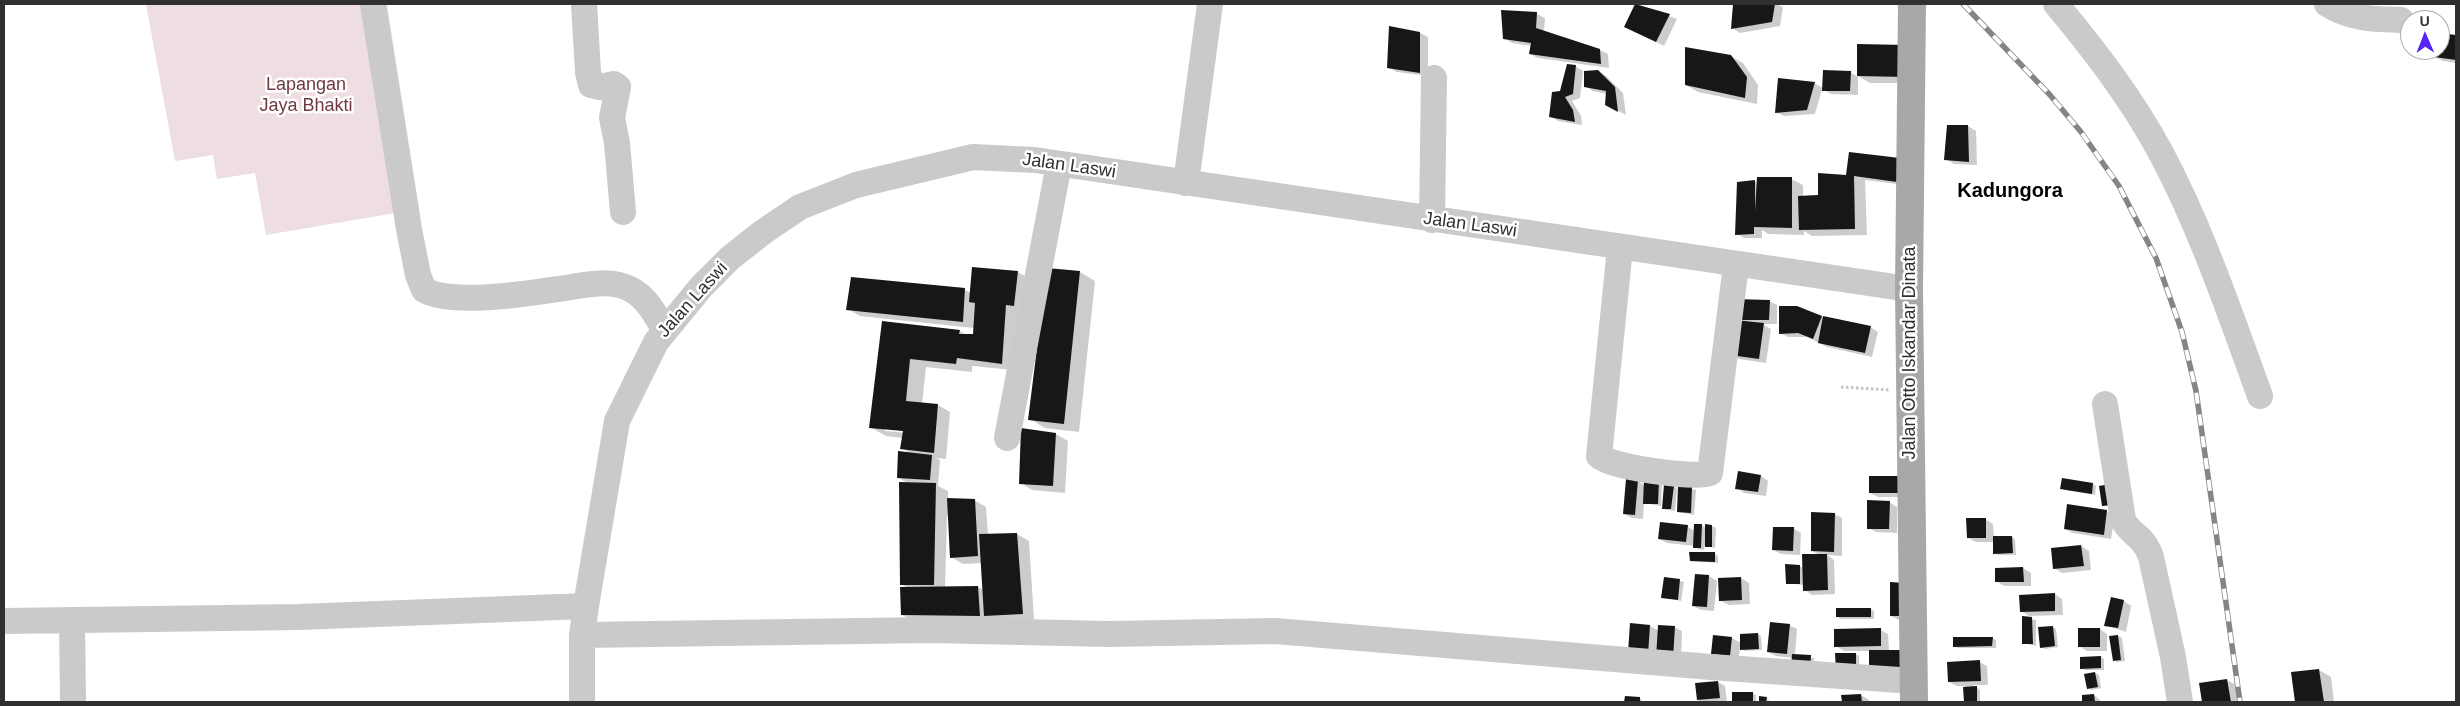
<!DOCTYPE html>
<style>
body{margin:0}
#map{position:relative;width:2460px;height:706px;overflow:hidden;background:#fff;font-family:Helvetica,sans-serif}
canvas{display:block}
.frame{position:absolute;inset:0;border:5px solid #303030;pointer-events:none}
.north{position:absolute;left:2400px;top:10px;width:50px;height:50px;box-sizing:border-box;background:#fff;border:1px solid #acacac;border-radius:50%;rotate:359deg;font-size:14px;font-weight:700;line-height:20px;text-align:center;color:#303030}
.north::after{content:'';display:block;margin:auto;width:18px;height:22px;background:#5627f3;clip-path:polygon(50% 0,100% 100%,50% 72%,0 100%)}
</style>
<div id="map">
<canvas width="2460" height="706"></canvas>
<div class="frame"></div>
<div class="north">U</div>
</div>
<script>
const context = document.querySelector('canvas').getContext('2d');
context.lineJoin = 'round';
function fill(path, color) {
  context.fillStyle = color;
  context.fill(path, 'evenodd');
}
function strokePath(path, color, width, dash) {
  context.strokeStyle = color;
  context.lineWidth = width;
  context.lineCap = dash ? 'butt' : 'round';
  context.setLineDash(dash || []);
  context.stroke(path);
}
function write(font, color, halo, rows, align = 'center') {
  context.font = font + ' Helvetica,sans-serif';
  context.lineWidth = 5;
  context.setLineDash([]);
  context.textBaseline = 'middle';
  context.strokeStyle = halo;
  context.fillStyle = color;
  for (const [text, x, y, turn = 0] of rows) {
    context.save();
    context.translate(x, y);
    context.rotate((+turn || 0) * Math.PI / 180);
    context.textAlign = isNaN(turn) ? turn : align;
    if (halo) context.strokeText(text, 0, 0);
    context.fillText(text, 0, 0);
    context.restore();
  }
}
fill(new Path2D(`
 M146,4H387L419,209L266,235L255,173L217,179L213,155L175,161Z`), '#eedde1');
fill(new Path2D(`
 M1636,4L1677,19L1664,46L1625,26Z
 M1735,4H1776L1783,7L1780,26L1740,33L1732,28Z
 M1537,14L1545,18L1544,32L1600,50L1608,54L1609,68L1538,58L1530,54L1532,46L1512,43L1504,38Z
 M1420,33L1428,37V76L1397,72L1389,68Z
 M2440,34L2456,36V63L2443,61L2435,57L2436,50H2440Z
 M1858,46L1917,83H1870L1858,76V95L1831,94L1822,89L1815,114L1784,116L1776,112L1814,83L1823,88L1850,72L1858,77Z
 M1730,56L1743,63L1758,85L1757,104L1698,92L1686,85Z
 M1575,66L1583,71L1580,98L1572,101L1581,116L1582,125L1558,121L1550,116Z
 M1598,71L1606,76L1623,93L1626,115L1606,104L1607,94L1593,91L1585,86Z
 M1948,126H1968L1976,131L1977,165L1954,164L1946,159Z
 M1850,154L1905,185L1865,180L1867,235L1812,236L1804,231V235L1768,234L1762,230V238H1744L1737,234L1754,181L1758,183L1791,179L1803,185V197H1819L1849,177Z
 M1018,272L1030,279L1013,370L972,366V372L926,367L922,404L938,405L950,412L946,459L935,458L940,460L938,486L948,491V499L974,500L986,507L988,535L1017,534L1029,541L1034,620L914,621L902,615L908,588L901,584L909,484L899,478L911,454L902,448L903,438L886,436L870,427L883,323L960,331L967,335L973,336L974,328L860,316L848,309L852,278L965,290L971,293ZM885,428L909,431L908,433L885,431ZM947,515H949L951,557L963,564L982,563L984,590L978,587L945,588Z
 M1080,272L1095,281L1079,432L1045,428L1030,419Z
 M1736,300L1769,301L1777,305V324H1762L1771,329L1766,363L1739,359L1731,354Z
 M1797,307L1824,318L1870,327L1878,332L1872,357L1827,347L1807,337H1788L1780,333Z
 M1056,434L1068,441L1065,493L1032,490L1021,483Z
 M1761,476L1768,481L1766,496L1744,493L1737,488Z
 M1870,477L1907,497H1878L1870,493Z
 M2063,480L2093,484L2096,486L2095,495L2065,490L2061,488Z
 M1638,481L1645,486L1662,483L1661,506L1644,503L1643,519L1632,518L1624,514Z
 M1673,486L1677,488L1675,511L1667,510L1663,508Z
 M1679,487L1696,490L1694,515L1678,512Z
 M1889,502L1897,507V533L1876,532L1868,528Z
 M2107,511L2115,516L2111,539L2073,533L2065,529Z
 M1834,514L1842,518V556L1827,555L1834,560L1835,594L1812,595L1805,590L1804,585L1787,583L1799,566L1804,568L1820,555L1812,551Z
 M1985,519L1993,524L1994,538L2012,537L2015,539L2016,555H1998L1994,553V542H1976L1968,538Z
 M1701,525L1706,528L1712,526L1716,528L1715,548L1704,546V550L1698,549L1695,546L1667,543L1659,539L1688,527L1695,531Z
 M1793,528L1801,533L1800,555L1781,554L1773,550Z
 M2081,546L2089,551L2091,570L2062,573L2054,568Z
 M1715,554L1718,556V563L1691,561Z
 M2023,568L2031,573V586H2004L1996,581Z
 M1709,576L1717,581L1714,611L1701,610L1693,606Z
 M1665,578L1684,582L1681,601L1663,597Z
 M1741,578L1749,583L1750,604L1729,605L1721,601Z
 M1913,588V620H1899L1891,616Z
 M2055,594L2062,599L2063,615L2029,616L2021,611Z
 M2124,601L2131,606L2126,632L2106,625Z
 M1871,609L1874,611V619H1841L1837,617Z
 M2023,618L2036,620V646L2023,643Z
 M1631,625L1650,626L1659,631L1674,627L1682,631L1681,663L1655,659Z
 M1789,625L1797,629L1795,655L1814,658L1813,670L1793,658L1776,656L1768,652Z
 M2052,627L2056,629L2058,647L2045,649L2041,647Z
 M2100,629L2107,634V651H2087L2079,646Z
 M1880,630L1888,634L1889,651H1844L1836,646Z
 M1758,634L1761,636L1762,650L1745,651L1742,649Z
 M2118,636L2122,638L2125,661L2117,662L2114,660Z
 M1732,638L1741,643L1738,660L1720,658Z
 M1992,638L1996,640V648H1958L1954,646Z
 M1856,654L1859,656V672H1841Z
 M2101,657L2104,659V670H2085L2081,668Z
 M1979,662L1987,666L1988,685H1973L1980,690V702H1965V686H1957L1949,682Z
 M2319,670L2331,677L2334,702H2297L2293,673Z
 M2095,673L2099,675L2101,688L2092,690L2088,688Z
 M2227,680L2239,687L2241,702H2203L2200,684Z
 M1718,682L1725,686L1727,702H1702L1698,700Z
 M1733,693H1752L1756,695V702H1733Z
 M1861,695L1869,700V702H1843V696Z
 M2094,695L2102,702H2083V696Z
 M1626,697L1640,698L1643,702H1626Z
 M1761,697L1767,698L1770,702H1760Z`), '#0003');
fill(new Path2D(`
 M1635,4L1670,14L1656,42L1624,27Z
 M1733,4H1775L1772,22L1731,29Z
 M1501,10L1537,12L1536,28L1600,49L1601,64L1529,54L1531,43L1503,39Z
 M1389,26L1420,32V73L1387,68Z
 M2440,33L2456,35V60L2434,57V50H2440Z
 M1857,44L1906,45V77L1857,76Z
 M1685,47L1731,55L1747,77L1745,98L1685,85Z
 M1567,64L1576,65L1573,94L1565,97L1573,110L1575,122L1549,117L1552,92L1560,91Z
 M1598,70L1615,87L1618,112L1605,105L1606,91L1584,87V71Z
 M1823,70L1851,71L1850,91H1822Z
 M1778,78L1815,82L1807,110L1775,113Z
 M1947,125H1968L1969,162L1944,160Z
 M1849,152L1900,158L1897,182L1854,176L1855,229L1799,230L1798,196L1818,195V173L1846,175Z
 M1757,177H1792V228L1754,227V234L1735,235L1737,182L1755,180V211Z
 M972,267L1018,271L1014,306L1006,305L1002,364L957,358L956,364L910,359L906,401L938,404L934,453L900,449L903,431L869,428L882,321L960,330L959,334H973L975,303L969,302Z
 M1047,268L1080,271L1064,424L1028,420Z
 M851,277L965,288L963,322L846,310Z
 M1735,299L1770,300L1769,320H1734Z
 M1779,306H1797L1822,316L1813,339L1798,333L1779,334Z
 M1823,316L1871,326L1865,353L1818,343Z
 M1734,320L1764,323L1759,359L1730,355Z
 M1021,428L1056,433L1053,486L1019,484Z
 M898,451L932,455L930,480L897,478Z
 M1738,471L1761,475L1758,492L1735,489Z
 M1869,476H1899V493H1869Z
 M2062,478L2093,483L2092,494L2060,489Z
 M1626,479L1638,480L1635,515L1623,514Z
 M1644,479L1659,480L1658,504H1643Z
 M899,482L936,483L934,585H900Z
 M1664,484L1674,485L1671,509H1662Z
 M2110,484L2113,505L2102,506L2099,486Z
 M1678,486L1692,487L1691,513L1677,512Z
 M947,498L975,499L978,556L950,558Z
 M1867,500L1890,501L1889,529H1867Z
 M2067,504L2107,510L2104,535L2064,529Z
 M1811,512L1835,513L1834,552L1811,551Z
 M1966,518H1986V538H1967Z
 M1660,522L1688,525L1686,542L1658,539Z
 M1694,524H1702L1701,548H1693Z
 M1705,524L1712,525V547H1705Z
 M1773,527H1794L1793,551L1772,550Z
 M1017,533L1023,614L984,616L979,534Z
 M1993,536H2012L2013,553L1993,554Z
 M2081,545L2084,566L2053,569L2051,548Z
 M1689,552H1715V562L1690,561Z
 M1802,554H1827L1828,590L1803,591Z
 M1785,564L1800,565V584H1786Z
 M2023,567L2024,582H1995V568Z
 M1695,574L1709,575L1707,607L1692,606Z
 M1664,577L1680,579L1678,600L1661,598Z
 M1741,577L1742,600L1719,601L1718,578Z
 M1890,582L1905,583V616H1890Z
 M978,586L980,616L901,615L900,587Z
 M2055,593V611L2020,612L2019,595Z
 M2111,597L2124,600L2118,628L2104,626Z
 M1836,608H1871V617H1836Z
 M2022,616L2032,617L2033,644H2022Z
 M1770,622L1790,624L1787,654L1767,652Z
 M1630,623L1650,625L1648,655L1628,653Z
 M1658,625L1675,626L1673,659L1656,658Z
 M2053,626L2055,646L2040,648L2038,627Z
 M1881,628V646L1834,647V629Z
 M2078,628H2100V647H2078Z
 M1758,633L1759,649L1740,650V634Z
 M1713,635L1732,637L1730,656L1711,654Z
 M2118,635L2121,660L2113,661L2109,636Z
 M1953,637H1993L1992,646L1953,647Z
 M1869,650H1902L1903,668H1869Z
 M1835,653H1856V671H1836Z
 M1792,654L1811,655L1810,669H1791Z
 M2101,656V668L2080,669V657Z
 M1980,660L1981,681L1948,682L1947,662Z
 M2319,669L2324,702H2295L2291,672Z
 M2095,672L2098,687L2087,689L2084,674Z
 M2227,679L2231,702H2202L2199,683Z
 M1718,681L1720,698L1697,700L1695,683Z
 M1977,686V702H1964L1963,687Z
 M1732,692H1753V702H1732Z
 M1861,694L1862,702H1842L1841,695Z
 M2094,694L2095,702H2082V695Z
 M1625,696L1640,697V702H1624Z
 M1759,696L1767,697L1766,702H1759Z`), '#171717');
strokePath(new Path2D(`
 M1841,387L1890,390`), '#c4c4c4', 3, [2.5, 2.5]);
strokePath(new Path2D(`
 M373,4L409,229L418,275L424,290C454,306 531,293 565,288C587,285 611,278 632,290C648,299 656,316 665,331
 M584,4L588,72L591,85L600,87L614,84L618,87L612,118L617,143L623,212
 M2056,4C2095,51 2132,99 2161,153C2202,230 2230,314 2260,396
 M2327,4C2351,19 2373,19 2401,20
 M1186,183L1210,4
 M1432,220L1434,78
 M1620,248L1599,456C1609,467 1695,479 1710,473L1736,265
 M2105,404L2123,520C2132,537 2143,534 2151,557L2173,657L2180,702
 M1007,438L1059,164
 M72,620L73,702
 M4,621L299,617L586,606
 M582,635L931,630L1109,634L1275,631L1711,667L1914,681
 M582,702V635L586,606L617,421L656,342L701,287L730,258L763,232L800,207L856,185L973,157L1035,160L1909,289`), '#cacaca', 26);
strokePath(new Path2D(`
 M1912,4L1909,289L1914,702`), '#a8a8a8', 28);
const rail = new Path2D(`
 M1963,4L2050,95L2081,132L2119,186L2156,258L2182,332L2196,391L2240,702`);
strokePath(rail, '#858585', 5.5);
strokePath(rail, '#fff', 4, [11]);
write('18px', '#703942', '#fff', [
 ["Lapangan",306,85],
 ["Jaya Bhakti",306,106]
]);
write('18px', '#303030', '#fff', [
 ["Jalan Laswi",1069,166,8],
 ["Jalan Laswi",1470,225,8],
 ["Jalan Laswi",693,300,-48],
 ["Jalan Otto Iskandar Dinata",1910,353,-90]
]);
write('bold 20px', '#000', '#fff', [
 ["Kadungora",2010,191]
]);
</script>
